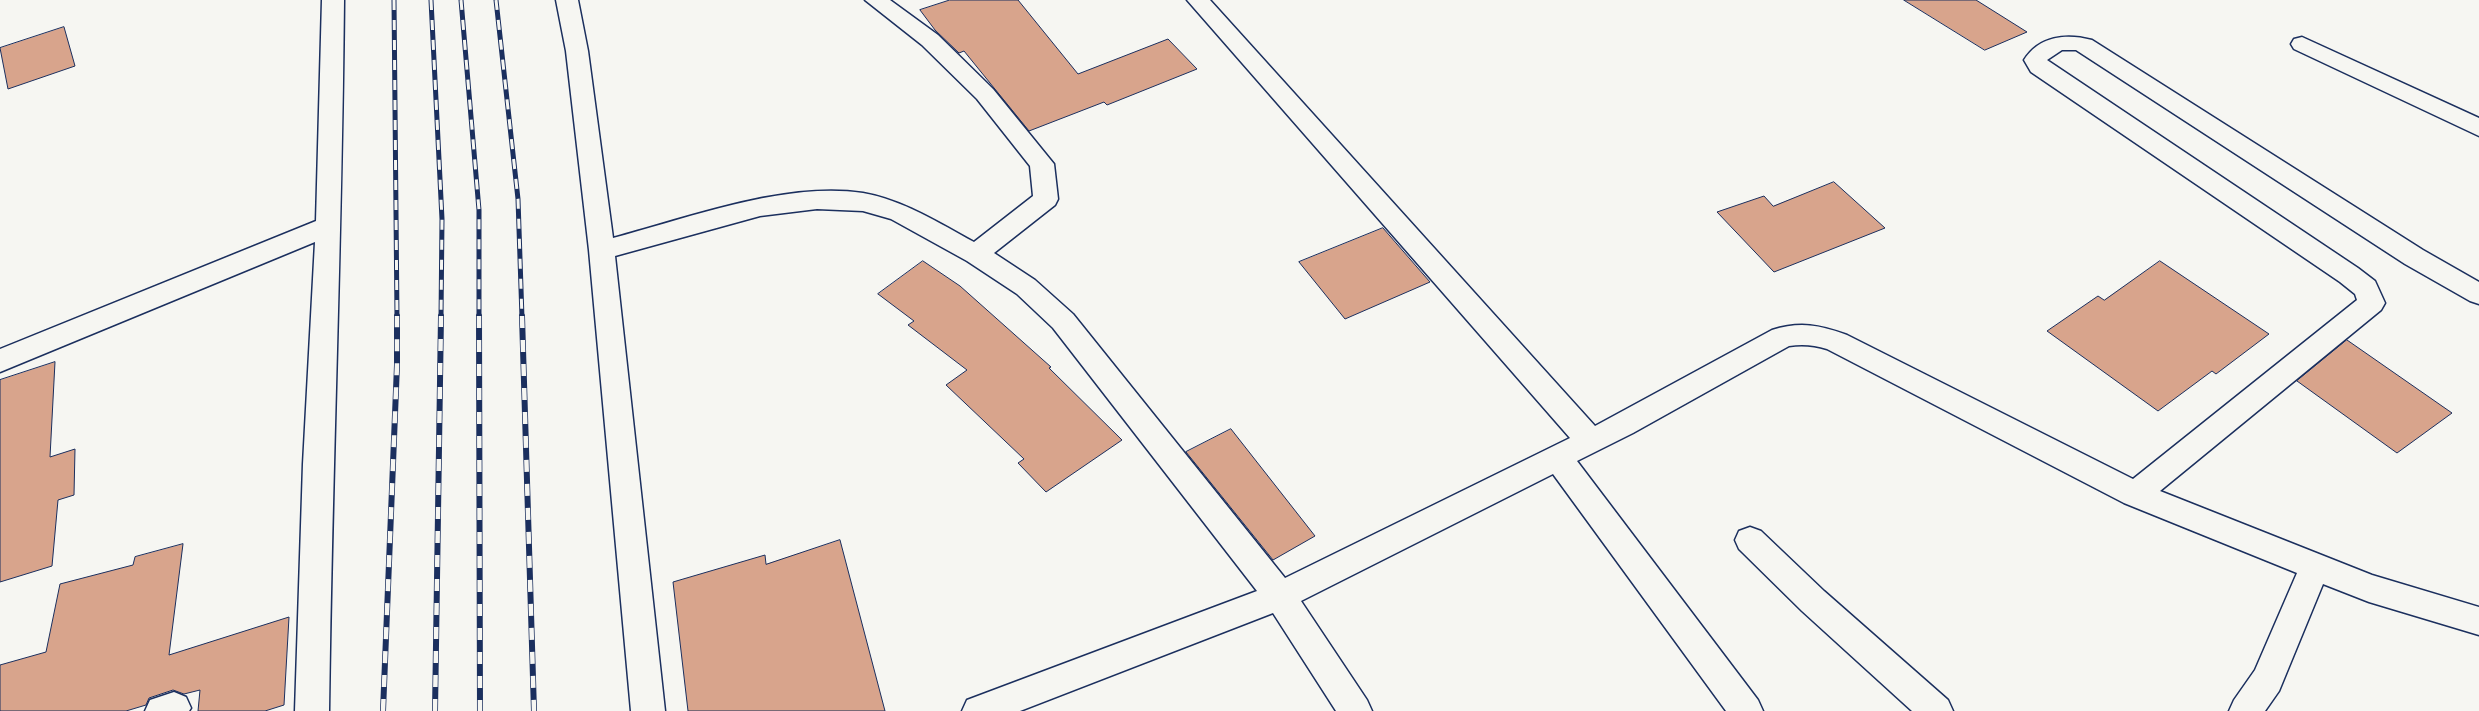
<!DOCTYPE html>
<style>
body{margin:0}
canvas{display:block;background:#f6f6f2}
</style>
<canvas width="2479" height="711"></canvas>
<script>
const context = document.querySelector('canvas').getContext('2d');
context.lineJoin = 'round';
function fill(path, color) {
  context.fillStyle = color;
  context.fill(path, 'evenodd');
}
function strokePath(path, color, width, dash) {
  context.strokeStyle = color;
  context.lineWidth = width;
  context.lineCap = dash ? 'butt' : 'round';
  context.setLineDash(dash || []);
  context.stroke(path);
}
const building = new Path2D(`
 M950,0H1018L1078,74L1168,39L1197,69L1107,105L1104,102L1029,131L964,51L959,53L935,30L920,10Z
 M1904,0H1976L2027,32L1985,50Z
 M64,27L75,66L8,89L0,48Z
 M1834,182L1885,228L1774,272L1717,212L1764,196L1773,206Z
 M1383,228L1430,282L1345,319L1299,262Z
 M923,261L960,286L1051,367L1049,368L1122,440L1046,492L1018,463L1024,459L946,385L967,370L908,325L914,321L878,294Z
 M2160,261L2269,334L2216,374L2212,371L2158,411L2047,331L2098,296L2104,300Z
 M2347,340L2452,413L2397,453L2297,381Z
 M55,362L50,457L75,449L74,495L58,500L52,566L0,582V380Z
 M1231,429L1315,536L1273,560L1186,452Z
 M840,540L885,711H688L673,582L765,555L766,564Z
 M183,544L169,655L289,617L284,705L265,711H198L200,690L184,694L173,690L149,698L146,705L126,711H0V665L46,652L60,584L133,565L135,557Z`);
fill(building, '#d8a48c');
strokePath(building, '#1b2f5e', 1);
const minor = new Path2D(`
 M322,0H344C342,237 332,474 329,711H295L303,464L315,242L0,372V349L316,221Z
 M556,0H578L588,51L613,238C688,218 786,181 863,193C903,200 939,223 974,242L1033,196L1030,166L977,99L922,45L865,0H890L938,35L993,89L1054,164L1058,199L1055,205L994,253L1035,280L1073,314L1285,578L1570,438L1187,0H1210L1595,426L1772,330C1800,321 1820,325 1847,335L2133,479L2357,300L2355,294L2340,282L2031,72L2024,60C2039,36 2066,33 2092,40L2423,250L2479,282V304L2470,301L2405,264L2076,50H2062L2047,60L2358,268L2375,281L2385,303L2381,310L2160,491L2372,575L2479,607V635L2369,602L2323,584L2279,691L2265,711H2229L2234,700L2255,670L2297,573L2124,503L1827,349C1814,345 1803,344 1789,346L1633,433L1577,461L1758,700L1763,711H1726L1553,474L1301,601L1367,700L1372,711H1336L1273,613L1020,711H962L967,700L1257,591L1053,328L1017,294L967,261L891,219L863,211L817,209L760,216L615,256L665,711H631L589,250L566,51Z
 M2302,37L2479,118V136L2294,49L2291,44L2294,39Z
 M1750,527L1761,531L1824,591L1948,700L1953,711H1912L1802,611L1739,549L1735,540L1739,531Z
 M174,692L186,697L191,708L189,711H145L150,700Z`);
strokePath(minor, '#1b2f5e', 3);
fill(minor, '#f6f6f2');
const railFar1 = new Path2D(`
 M394,0L397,318
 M431,0L442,219L441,318
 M461,0L479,210V318
 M496,0L518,199L522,318`);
const rail = new Path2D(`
 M479,316L480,711
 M522,316L534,711
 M383,711L397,365V316
 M435,711L441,316`);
strokePath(railFar1, '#1b2f5e', 5);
strokePath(rail, '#1b2f5e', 6);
strokePath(railFar1, '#f6f6f2', 3, [10]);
strokePath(rail, '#f6f6f2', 4.5, [12]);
</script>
